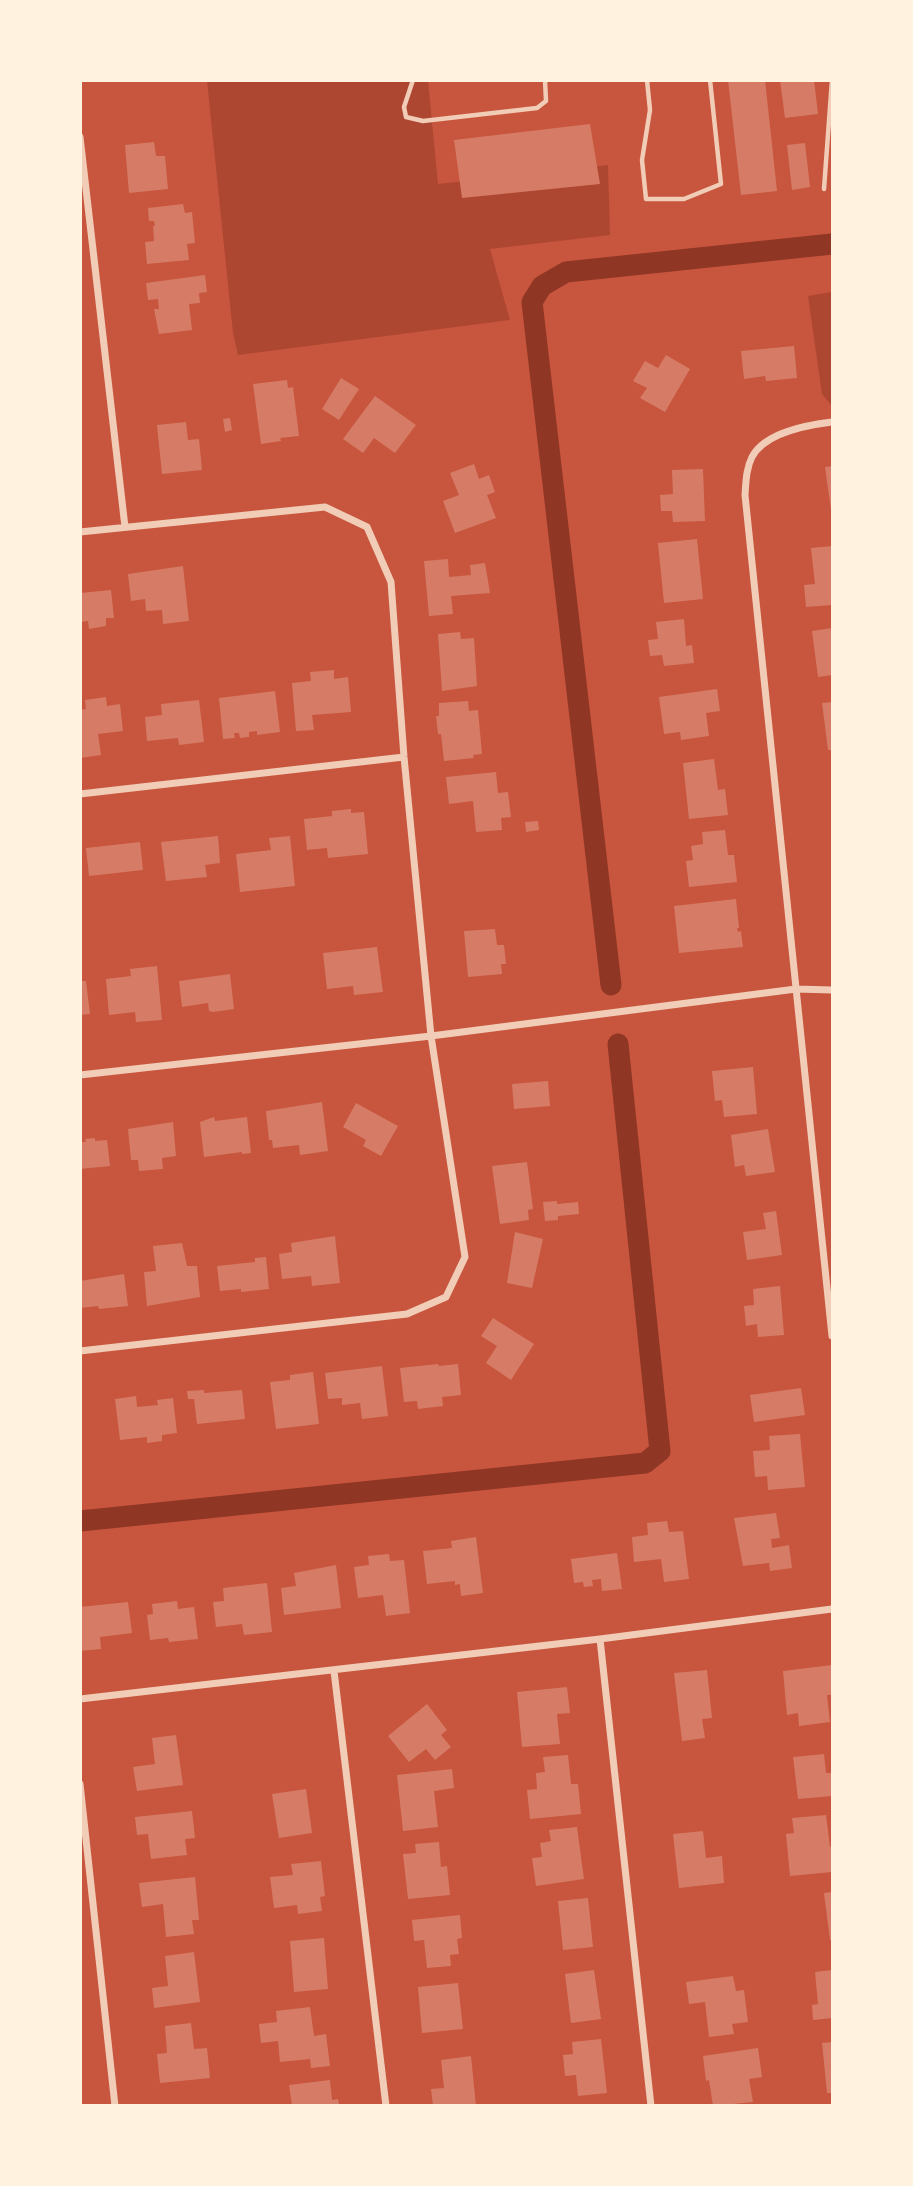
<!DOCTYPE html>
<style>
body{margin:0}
#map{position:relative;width:913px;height:2186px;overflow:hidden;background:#c8553d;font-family:"Libre Baskerville",serif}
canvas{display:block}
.frame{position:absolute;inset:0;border:82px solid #fff3e0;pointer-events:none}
</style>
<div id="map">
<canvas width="913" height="2186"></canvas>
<div class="frame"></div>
</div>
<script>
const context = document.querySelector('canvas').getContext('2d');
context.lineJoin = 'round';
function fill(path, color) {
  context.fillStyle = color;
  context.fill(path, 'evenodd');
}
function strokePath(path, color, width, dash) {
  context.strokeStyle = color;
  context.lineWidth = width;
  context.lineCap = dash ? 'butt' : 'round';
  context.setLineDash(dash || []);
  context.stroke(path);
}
fill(new Path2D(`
 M207,81H428L438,184L608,165L610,235L490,249L510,320L238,355L233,333Z
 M832,292V406L822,394L808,296Z`), '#ae4732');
strokePath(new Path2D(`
 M611,985L532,302L542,286L566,272L832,244
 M80,1521L645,1463L660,1451L618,1044`), '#8f3625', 21);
fill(new Path2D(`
 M728,80H765L777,191L741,195Z
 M780,80H814L818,114L785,118Z
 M590,124L600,184L462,198L454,140Z
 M154,142L156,156H165L168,189L129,193L125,145Z
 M805,143L810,187L792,190L787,145Z
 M183,204L185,213L192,212L195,243L187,244L189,260L147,264L145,242L154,241L153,226H155L154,221H149L148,208Z
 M205,275L207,292L199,293L200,303L189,304L192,330L159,334L154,309H159L158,299L148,300L146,283Z
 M794,346L797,378L766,381L765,376L744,379L741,351Z
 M666,355L690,369L665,412L640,398L647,388L633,381L645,361L658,368Z
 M341,378L359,389L339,420L322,409Z
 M287,380L288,388L293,387L299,436L280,438L281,441L261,444L253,384Z
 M375,396L416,425L395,453L374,438L363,453L343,439Z
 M230,418L232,430L225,432L223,419Z
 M186,422L188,440L199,439L202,470L162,474L157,425Z
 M474,464L479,479L489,475L495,492L487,495L496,518L455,533L443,501L459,495L450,473Z
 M832,466V510H831L825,467Z
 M703,469L705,521L673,522L672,511H661L660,495L673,494L672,470Z
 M697,539L703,599L664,603L658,543Z
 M832,546V605L806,607L804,585L815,584L811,548Z
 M448,559L449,577L471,575L470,565L485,563L490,593L451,596L453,614L429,616L424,561Z
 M183,566L189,621L163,624L162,610L146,611L145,599L131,601L128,574Z
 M111,590L114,618H106V626L89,629L88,621L80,622V593Z
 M684,619L686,646L692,645L694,663L664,666L662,655L650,656L648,640L658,639L656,622Z
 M832,628V675L818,677L812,631Z
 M460,632L461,639L474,638L477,686L442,691L438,634Z
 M334,670V679L348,677L351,712L312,715L314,730L296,731L292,683L311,681L310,672Z
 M717,689L720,711L706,713L709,736L681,740L680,732L664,734L659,697Z
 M275,691L280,732L257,735V731L249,732V737L240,738L239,733H234L235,738L223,739L219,698Z
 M106,697L107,706L120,704L123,731L98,734L101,755L80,758V710L86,709L85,700Z
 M199,700L204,742L179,745L178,738L147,741L145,717L162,715L161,704Z
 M468,701L469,711L478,710L482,754L473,755L474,758L444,761L441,734H438L436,716H439V703Z
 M832,702V750H828L822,703Z
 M714,759L718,790L725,789L728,815L689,819L683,763Z
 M496,772L498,793L508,792L511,817L501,818L502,830L476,832L473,801L449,804L446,777Z
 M351,809V813L364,812L368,854L328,858L327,848L307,850L304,819L332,816V811Z
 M538,821L539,830L526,832L525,822Z
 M725,830L728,855H734L737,882L689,887L686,861L693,860L691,846L703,844L702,832Z
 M218,836L220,863L205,865L207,877L166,881L161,842Z
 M290,836L295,886L240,892L236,854L271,850L269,838Z
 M140,842L143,870L89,876L86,848Z
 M736,899L739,928H737L738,932L741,931L743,947L679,953L674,906Z
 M495,929L497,945H504L506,964H501L502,974L468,977L464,931Z
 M377,947L383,992L354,995L353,986L327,989L323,953Z
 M157,966L162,1020L136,1022L135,1012L109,1015L106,979L131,976L130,969Z
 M230,974L234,1009L213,1012L209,1011L208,1003L182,1007L179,981Z
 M80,981H86L90,1014L80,1015Z
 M753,1067L757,1114L724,1117L722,1100L715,1101L712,1071Z
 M548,1081L550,1106L514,1109L512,1084Z
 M322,1102L328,1151L300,1155L299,1145L273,1148L272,1140H269L266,1111Z
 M356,1103L398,1126L381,1156L363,1146L366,1140L343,1127Z
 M214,1117L215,1121L247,1117L251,1153L242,1154V1152L204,1157L200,1122Z
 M173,1122L176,1156L162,1158L163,1169L139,1171L138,1160H131L128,1129Z
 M768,1129L775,1172L746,1176L744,1165L735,1167L731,1135Z
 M95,1138V1141L107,1140L110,1166L80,1169V1142H86L85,1139Z
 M527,1162L533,1209L528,1210L529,1220L500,1224L492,1166Z
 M557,1201V1204L578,1202L579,1214L558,1216V1220L545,1221L543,1202Z
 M776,1211L782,1255L747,1260L743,1232L766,1229L763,1213Z
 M515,1232L543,1239L532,1288L507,1283Z
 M335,1236L340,1283L312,1286L311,1276L282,1279L279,1254L292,1252L291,1243Z
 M182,1243L187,1266H197L200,1297L147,1306L144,1272L156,1271L153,1246Z
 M266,1257L269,1289L241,1292V1289L220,1291L217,1266L255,1262V1258Z
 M124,1274L128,1306L99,1309L98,1306L80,1308V1281Z
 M780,1286L784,1335L758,1337L757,1324L746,1326L744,1306L754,1305L753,1289Z
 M493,1318L534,1344L511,1380L486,1363L497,1346L481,1336Z
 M438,1364L439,1366L458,1364L461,1395L442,1397L443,1406L418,1409L417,1401L404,1402L400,1368Z
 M382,1366L388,1416L362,1419L360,1403L342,1405V1398L328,1399L325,1373Z
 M313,1372L319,1424L276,1429L270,1382L290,1380V1375Z
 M801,1388L805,1415L754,1422L750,1395Z
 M204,1390V1393L242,1390L245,1419L197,1424L194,1399H188L187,1391Z
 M136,1396L137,1407L158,1405L157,1400L173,1398L177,1433L162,1435V1441L147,1443V1437L120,1440L115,1399Z
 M800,1434L805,1487L768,1490L767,1476L755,1477L753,1451L770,1450L769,1436Z
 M776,1513L780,1538L771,1539L772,1548L789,1545L792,1568L770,1571L769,1563L743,1566L734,1518Z
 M667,1521L669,1532L683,1531L689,1579L664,1582L661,1559L634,1562L632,1537L648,1535L647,1523Z
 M476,1537L483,1593L461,1596L460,1584L455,1585V1581L427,1584L423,1551L452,1548L451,1541Z
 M617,1553L622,1589L602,1591L601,1579L592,1580L593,1586L584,1587L583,1582L574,1583L571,1559Z
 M389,1554L390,1561L404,1560L410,1613L386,1616L383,1595L358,1598L354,1567L369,1565L368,1556Z
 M336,1565L341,1608L284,1615L281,1588L296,1586L294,1573Z
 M267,1583L272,1632L244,1635L242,1624L216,1627L213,1602L224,1601L223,1588Z
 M177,1601L178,1609L194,1607L198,1639L169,1642L168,1638L150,1640L147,1615L153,1614L152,1604Z
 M128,1602L132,1633L100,1637L101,1649L80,1651V1607Z
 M832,1665V1695H827L830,1722L799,1726L798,1713L787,1715L783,1671Z
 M707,1670L712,1718L702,1719L705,1738L682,1741L674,1673Z
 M567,1687L570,1713L557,1714L560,1744L522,1747L517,1692Z
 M427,1704L447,1730L441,1735L451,1747L435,1760L426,1749L409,1762L388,1736Z
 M176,1735L183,1785L137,1791L133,1767L155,1764L152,1738Z
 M824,1754L826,1773H832V1796L798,1799L793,1757Z
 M568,1755L571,1784H578L581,1814L530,1819L527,1790L537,1789L536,1773L545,1772L543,1757Z
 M452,1769L454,1788L434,1791L438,1827L403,1831L397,1775Z
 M306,1789L312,1833L279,1838L272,1794Z
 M192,1811L195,1838L185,1839L187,1855L151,1859L148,1834L137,1835L135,1817Z
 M826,1815L830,1847L832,1846V1872L790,1876L786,1834L794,1833L792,1818Z
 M577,1827L584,1879L536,1886L532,1858L542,1857L540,1843L551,1841L549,1830Z
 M703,1831L706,1858L722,1856L724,1883L679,1888L673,1834Z
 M439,1842L441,1867L447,1866L450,1895L408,1899L403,1854L416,1853L415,1844Z
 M321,1861L325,1896L320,1897L322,1911L298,1914L297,1905L274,1908L270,1877L293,1875L291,1864Z
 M195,1877L199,1920H192L194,1934L166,1937L163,1904L142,1907L139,1883Z
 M832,1892V1940H830L824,1893Z
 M588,1898L593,1947L563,1950L558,1901Z
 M460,1915L462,1938L457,1939L459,1954L450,1955L451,1966L427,1968L424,1940L414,1941L412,1920Z
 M324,1938L328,1989L294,1992L290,1941Z
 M194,1952L200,2002L154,2008L152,1988L168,1986L165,1956Z
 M594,1970L601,2019L571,2023L565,1974Z
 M832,1970V2018L813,2020L812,2005L818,2004L815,1972Z
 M733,1976L736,1991L744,1990L748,2022L732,2024L734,2034L709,2037L705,2002L689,2004L686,1982Z
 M458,1983L463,2029L422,2033L418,1987Z
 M310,2007L314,2036L326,2034L330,2066L311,2068L310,2059L280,2062L278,2041L261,2043L259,2024L277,2022L276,2011Z
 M191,2023L194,2049L207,2048L210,2078L160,2083L157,2054L167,2053L165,2026Z
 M601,2039L607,2093L578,2096L576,2075L565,2076L563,2055L573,2054L572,2042Z
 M832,2042V2093H827L822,2043Z
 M758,2048L762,2077L749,2079L753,2102L713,2106L709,2080L706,2081L703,2056Z
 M471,2056L476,2106H433L431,2089L444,2088L441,2060Z
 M330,2080L332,2100L338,2099L339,2106H292L289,2085Z`), '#d67c66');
strokePath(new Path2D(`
 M413,80L404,107L406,117L423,121L537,108L546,101L545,80
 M647,80L650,110L642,160L646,199H684L721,184L710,80
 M824,189L832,80`), '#f1ccb7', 4.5);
strokePath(new Path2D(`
 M80,137L125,527
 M832,422C808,425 765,432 752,457C746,469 746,482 745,495L832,1336
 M80,532L325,507L367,527L391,582L404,757L431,1036L465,1257L446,1297L407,1314L80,1351
 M80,794L404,757
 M80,1075L431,1036L796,989L832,990
 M600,1639L651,2106
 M334,1671L386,2106
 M80,1699L600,1639L832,1609
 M80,1784L115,2106`), '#f1ccb7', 7);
</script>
